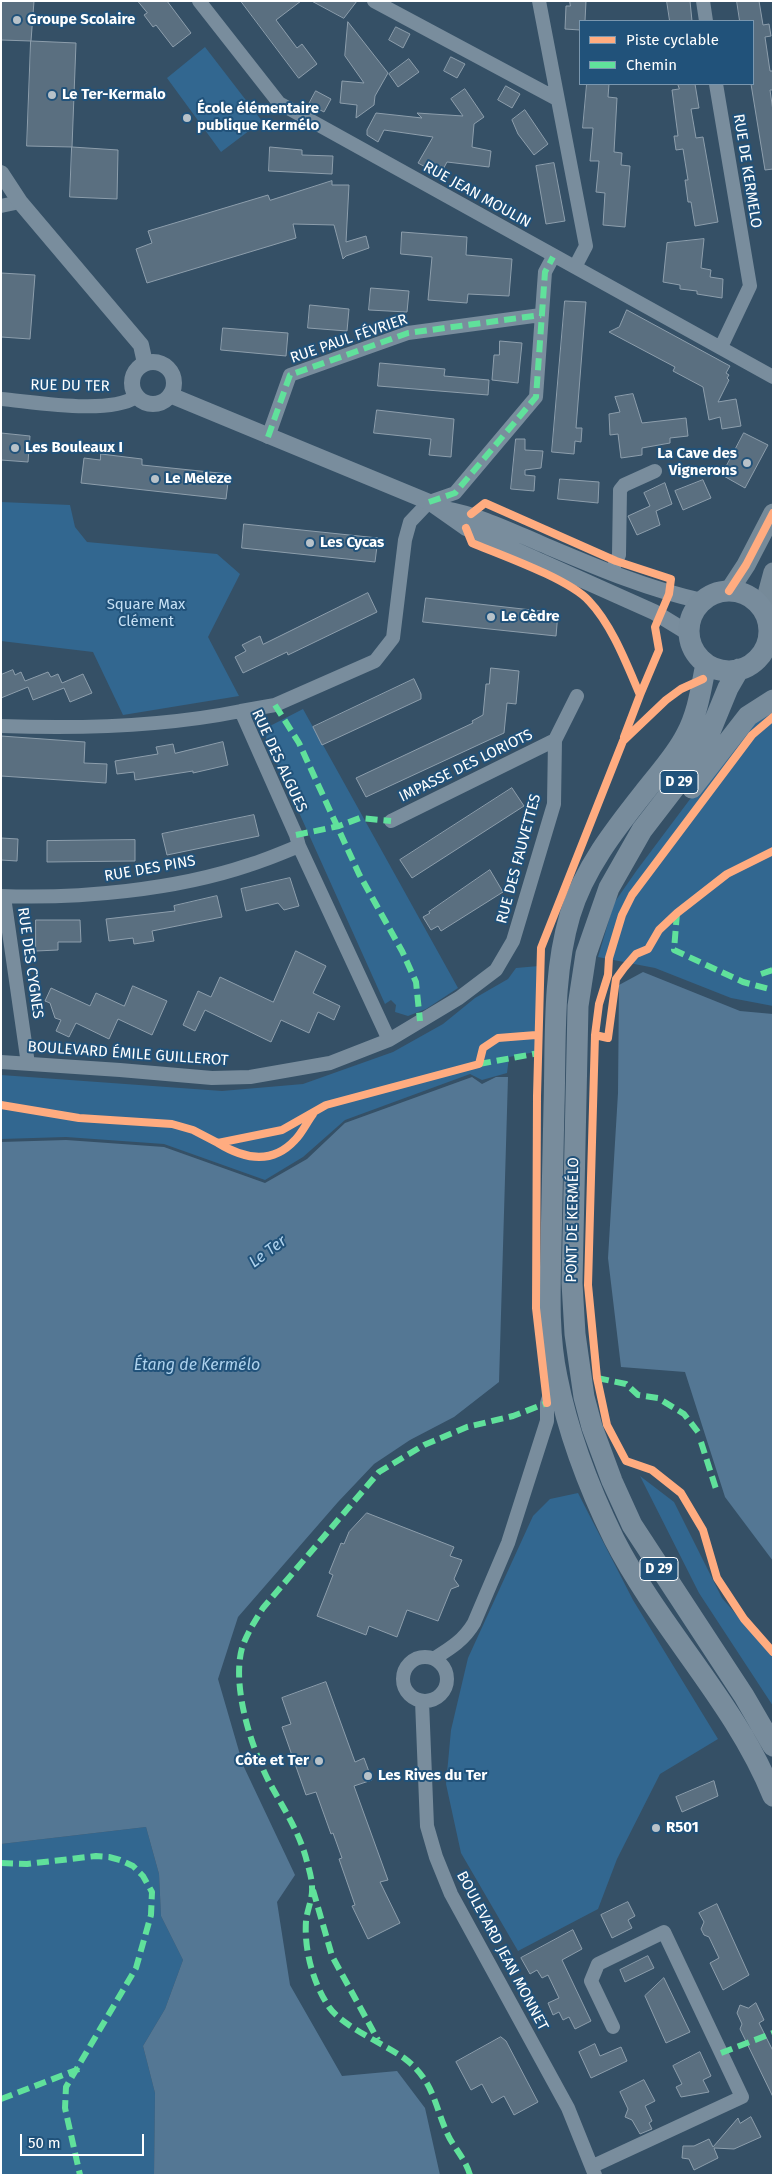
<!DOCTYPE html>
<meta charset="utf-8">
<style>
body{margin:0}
#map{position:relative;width:774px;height:2176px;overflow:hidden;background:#355066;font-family:"Fira Sans",sans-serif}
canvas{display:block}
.frame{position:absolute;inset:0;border:2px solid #fff;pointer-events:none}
.legend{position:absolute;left:579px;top:20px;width:175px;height:65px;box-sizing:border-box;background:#21527a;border:1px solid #7a97af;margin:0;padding:6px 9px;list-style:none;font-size:15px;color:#fff}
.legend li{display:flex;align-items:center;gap:10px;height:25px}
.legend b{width:25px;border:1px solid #7a97af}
.scale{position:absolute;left:20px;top:2134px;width:124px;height:22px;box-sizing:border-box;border:2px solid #fff;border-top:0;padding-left:6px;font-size:15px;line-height:18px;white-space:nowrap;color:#fff;-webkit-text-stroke:4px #21527a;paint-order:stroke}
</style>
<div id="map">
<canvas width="774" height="2176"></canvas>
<div class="frame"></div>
<ul class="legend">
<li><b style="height:6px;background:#ffac80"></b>Piste cyclable</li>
<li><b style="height:6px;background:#60e19b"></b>Chemin</li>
</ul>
<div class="scale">50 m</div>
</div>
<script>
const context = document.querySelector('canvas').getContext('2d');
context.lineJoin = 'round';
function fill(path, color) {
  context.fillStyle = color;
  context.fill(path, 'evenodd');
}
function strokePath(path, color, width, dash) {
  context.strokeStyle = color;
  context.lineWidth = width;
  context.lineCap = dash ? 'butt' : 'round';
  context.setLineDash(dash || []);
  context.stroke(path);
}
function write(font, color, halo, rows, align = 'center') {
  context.font = font + ' "Fira Sans",sans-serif';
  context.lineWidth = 4;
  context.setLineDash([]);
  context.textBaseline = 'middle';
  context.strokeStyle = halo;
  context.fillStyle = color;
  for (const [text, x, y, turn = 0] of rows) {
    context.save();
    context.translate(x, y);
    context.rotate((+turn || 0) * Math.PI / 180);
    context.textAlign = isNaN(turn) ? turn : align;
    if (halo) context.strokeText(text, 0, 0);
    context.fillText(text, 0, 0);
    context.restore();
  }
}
fill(new Path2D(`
 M205,47L262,121L221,152L167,78Z
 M1,502L70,505L75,527L87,542L217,554L240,574L208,637L239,696L123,715L93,652L1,641Z
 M773,704V1006L731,998L655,968L598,957L614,903L637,870L747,723Z
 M303,709L458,988L426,1009L408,1016L395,1012L396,1005L391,1000L385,1004L266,739L268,727Z
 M539,966L535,1052L509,1057L507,1073L482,1080L470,1074L345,1120L303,1157L265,1180L164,1144L66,1137L1,1139V1075L222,1091L303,1084L393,1052L443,1024L475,998L508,979L516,968Z
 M640,1476L674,1502L722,1598L773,1657V1706L699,1593Z
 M578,1493L633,1600L718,1739L660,1774L617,1859L598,1909L518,1951L461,1853L446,1784L451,1730L468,1658L533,1516L550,1499Z
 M146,1827L159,1874L161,1916L183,1960L165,2009L143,2046L155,2093L154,2175H1V1844Z`), '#326790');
fill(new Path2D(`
 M643,972L740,1011L773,1014V1561L725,1497L685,1372L621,1367L608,1258L618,1093L619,985Z
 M472,1077L482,1084L496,1077H508L499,1382L454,1417L410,1440L374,1464L338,1502L238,1617L218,1679L243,1765L295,1875L277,1902L290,1985L342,2076L397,2071L425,2108L440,2175H154L155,2093L143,2046L165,2009L183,1960L161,1916L159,1874L146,1827L1,1844V1142L66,1140L164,1147L265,1183L307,1159L345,1123Z`), '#547794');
const building = new Path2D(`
 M1,1H34L31,41L1,40Z
 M138,1H167L191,33L173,47L156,25L153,27L144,15L147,13Z
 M241,1H301L276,20L297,48L302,44L317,64L299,78Z
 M312,1H357L344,18Z
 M570,1H586L585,21H580V30L565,29L566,6H570Z
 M667,1H690L692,21H670Z
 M737,1H759L763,25L769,24L771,36L765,37L770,71H773V90H770L773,111V169L765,170L751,84L753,21H740Z
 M348,22L388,73L375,96L374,105L356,118L357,105L340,103L342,81L364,83L345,56Z
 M396,27L410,34L403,48L389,40Z
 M31,41L76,43L72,147L27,146Z
 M451,57L465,64L457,78L444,71Z
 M409,59L419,72L398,87L389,74Z
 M587,84H609L608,97L617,98L614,152L622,153L621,165L630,166L625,227L603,225L605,193L596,192L599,161H590L593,128H583Z
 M678,84H695L699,108L691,109L696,138L703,137L718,222L695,226L691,202H688L685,180H688L683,149L676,150L674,136H678L672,90L679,89Z
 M506,86L520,94L512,108L498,100Z
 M465,89L484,117L474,124L472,147L491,151L489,167L447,162L440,175L418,163L433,137L384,130L378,142L367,135V130L376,113L422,118L417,113L463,116L451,99Z
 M316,91L331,99L324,112L309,104Z
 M525,110L548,144L534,155L518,134L512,120Z
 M72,147L118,150L117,199L70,197Z
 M270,147L302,150V155L333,156L332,174L269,171Z
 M554,163L565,221L546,224L536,166Z
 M332,181V185H349L346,242L366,236L369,248L346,256L343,259L334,225L293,224L296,238L147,283L136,249L152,243L148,231L268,195L270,200Z
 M402,232L467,237L466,255L512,259L509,296L468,294L467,303L428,300L432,257L401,254Z
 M704,239L701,268L711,270L710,277L723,279L722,298L697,294V291L680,289V285L663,282L667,243Z
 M1,273L35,275L30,339L1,337Z
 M371,288L409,291L407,312L369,310Z
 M565,301L586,302L576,428H582L581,442L575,441L574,454L552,452Z
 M310,305L349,309L347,331L308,328Z
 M627,310L730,366L726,373L729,375L727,378L729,380L718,402L736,399L741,426L722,429L720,417L709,420L703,387L673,371L675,367L609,332L619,327Z
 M223,328L288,333L286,356L221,350Z
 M500,341L522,343L518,383L492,380L494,355H499Z
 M380,363L445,369L444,376L489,380L488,395L378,386Z
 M633,394L642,423L686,418L688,436L670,438V443L642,448V455L621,458L618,434L610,435L609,414L620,412L615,397Z
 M377,410L454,419L451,457L429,455L431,439L374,433Z
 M1,433L30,436L28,462L1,460Z
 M744,433L768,445L745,488L722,475Z
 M516,439H525V450L543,451L541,468L525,470V475L535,476L534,491L511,489Z
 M101,454L142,459V465L229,474L226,499L81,483L84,458L100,460Z
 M560,479L599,482L598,503L558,499Z
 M703,480L711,498L683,510L675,491Z
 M665,483L672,504L656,511L660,525L637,535L628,516L650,506L644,493Z
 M244,524L378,538L375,562L242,548Z
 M368,593L377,612L288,655L287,652L243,673L235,657L246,651L242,645L260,636L263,644Z
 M426,598L558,613L556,636L423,622Z
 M491,668L519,671L516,704L507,703L504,733L366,797L356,778L473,723L472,721L483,715L486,684H489Z
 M13,670L15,675L21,672L25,681L48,672L51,677L58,674L62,683L83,674L92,693L70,702L64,688L33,700L28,687L1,698V675Z
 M414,679L421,694V699L322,745L313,727Z
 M1,736L85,742L84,763L107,764L106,783L1,776Z
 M223,742L228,765L193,773V771L135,780L134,772L117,774L115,761L158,754L156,747L173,744L175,753Z
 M512,788L524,806L412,878L400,860Z
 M254,815L259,836L167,855L162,834Z
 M1,838L18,839L17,861L1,860Z
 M135,840V861L47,862V841Z
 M490,870L503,892L441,931L438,926L431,930L423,917L430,913L429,912Z
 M290,878L299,906L284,910L278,903L246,911L241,889Z
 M217,896L222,917L152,931L154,941L134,944L133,938L109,941L106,919L175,911L174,906Z
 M36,920H80L81,942H58V950L36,951Z
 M296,951L326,966L313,993L340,1006L334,1020L318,1012L309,1033L281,1020L271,1042L205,1010L195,1031L183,1025L198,991L211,997L220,977L273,1002Z
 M133,986L167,1001L152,1035L118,1019L109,1039L76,1023L69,1037L56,1031L61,1020L55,1018L50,1003L45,1001L51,988L90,1006L96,993L124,1006Z
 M367,1513L454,1547L450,1556L462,1560L454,1579L459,1586L451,1589L438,1621L407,1610L397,1637L369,1626L366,1635L317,1616L333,1575L329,1573L341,1543L344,1544L349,1532Z
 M326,1682L355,1762L364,1758L372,1780L354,1786L388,1880L380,1882L400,1923L368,1939L352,1906L355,1905L339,1859L342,1858L333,1833L331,1834L316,1792L306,1795L282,1727L291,1724L282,1698Z
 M714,1781L718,1796L682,1812L676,1797Z
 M628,1902L635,1916L628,1920L632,1928L612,1938L601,1915Z
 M717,1904L749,1975L723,1990L710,1963L719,1958L709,1937L704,1935L701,1929L704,1922L699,1913Z
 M573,1930L582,1949L562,1960L591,2021L575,2029L569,2017L563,2020L559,2012L553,2015L548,2003L559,1998L548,1975L542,1978L537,1970L530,1974L521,1958Z
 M648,1956L654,1968L625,1982L620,1970Z
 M664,1978L690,2032L666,2043L645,1996Z
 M756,2003L764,2020L759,2023L773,2051V2097L740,2029L742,2024L737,2013L740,2005L748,2008Z
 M501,2037L506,2041L538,2102L514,2115L504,2096L492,2103L482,2084L471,2090L456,2062Z
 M595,2044L600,2056L621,2047L627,2061L591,2078L579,2052Z
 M700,2052L711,2076L703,2080L709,2092L681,2097L676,2087L682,2084L673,2066Z
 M644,2080L655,2101L645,2106L652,2121L649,2123L652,2129L640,2134L632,2120L625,2117L628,2109L620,2092Z
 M751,2117L761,2137L734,2149L714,2148L718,2158L694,2170L689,2159L682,2158L683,2146H694L709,2139L713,2147L738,2118L740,2123Z`);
fill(building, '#5a6f80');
strokePath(building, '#8d9eac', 1);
strokePath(new Path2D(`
 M199,1L279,103L773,377
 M374,1L557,99
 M539,1L586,246L575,267
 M703,1L706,21
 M716,84L750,286L721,347
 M1,206L20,202
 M1,399C35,402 108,415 136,397
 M268,437L290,375L408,333L541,315
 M611,573L619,555L620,490L624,485L655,471
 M241,711L275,705L375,661L393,638L405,540L410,522L429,502L455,493L536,397L545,272L553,257
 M1,726C81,729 162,727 241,711L296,835L299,846L389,1040
 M391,821L555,740
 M1,896C79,899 175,890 249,865C266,860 282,853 299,846
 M4,897L28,1064
 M1,1062L120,1070L212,1078L250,1077L330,1063L389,1040L459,998L496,970L513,941L554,804L555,740L577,696
 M403 1679a22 22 0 1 1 44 0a22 22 0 1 1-44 0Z
 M435,1658C451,1648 464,1640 474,1623L508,1543L547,1421V1403L556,1377
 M422,1701L427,1826L436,1857L451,1894L568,2108L595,2175
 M593,2166L742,2097L664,1932L598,1964L591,1981L613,2027`), '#798d9d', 14);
strokePath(new Path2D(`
 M1,173L20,202L141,345L145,363
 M132 383a21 21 0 1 1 42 0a21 21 0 1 1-42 0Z
 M170,395L429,502L466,528L654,612L690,634
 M444,509C479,515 511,531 544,545C596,567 647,589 702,601`), '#798d9d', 16);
strokePath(new Path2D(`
 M729,591L746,565L773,513
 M763,609L773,572`), '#768a99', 19);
strokePath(new Path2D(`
 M689 631a40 40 0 1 1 80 0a40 40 0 1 1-80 0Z
 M706,664C701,688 698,713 686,735C676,755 660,772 646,790C616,828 584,868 570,915C552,976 556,1043 554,1106C553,1153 552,1200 551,1247C550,1290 548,1335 557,1377C568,1433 589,1488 614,1539C660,1629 735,1702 773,1796
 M739,669L728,688L707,739L692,765L642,830L609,888L586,954L578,1006L572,1283L575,1334L584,1397L592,1427L612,1481L632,1525L744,1696L773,1746
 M692,788L748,716L773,700`), '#788c9c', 21);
strokePath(new Path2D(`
 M268,437L290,375L408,333L541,315
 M429,502L455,493L536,397L545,272L553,257
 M275,705L299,743L359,874L402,951L416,982L420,1021
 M296,835L339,826L360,818L391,821
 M677,913L674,950L743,982L773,990
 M761,974L773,970
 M479,1064L539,1053
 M597,1378L626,1384L638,1395L658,1398L684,1414L698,1432
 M701,1442L717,1492
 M1,1863L27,1864L96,1856L109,1857L120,1860L133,1866L143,1876L152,1892L151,1915L136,1968L66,2087L65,2108L80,2175
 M313,1890L332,1956L378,2040
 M721,2053L773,2033
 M1,2099L79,2069
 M470,2175C466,2161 457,2151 450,2139C434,2108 436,2082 404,2058C384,2044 342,2026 329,2007C313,1983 304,1950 306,1921C307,1910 313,1898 312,1887C312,1878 308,1866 306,1858C299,1833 286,1812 273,1789C253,1754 231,1688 242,1648C247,1633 255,1621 263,1608L379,1472L424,1445L467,1427L513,1416L547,1403`), '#60e19b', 6, [12, 6]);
strokePath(new Path2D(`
 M471,514L485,503L616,561L671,579L669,594L655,627L659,650L640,695
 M466,528L472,543C501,555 569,579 589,601C612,625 627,665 640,695L624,737
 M729,591L746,565L773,513
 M773,717L752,735L632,895L622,915L609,958L608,975L599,1004L595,1035L588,1285L597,1378L607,1425L626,1461L652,1470L681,1493L703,1530L717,1578L744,1619L773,1652
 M595,1035L608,1038L616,979L624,968L636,954L648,949L659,930L677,913L727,874L773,851
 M1,1105L79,1118L172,1124L193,1130L218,1143L282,1130L326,1105L479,1064L483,1048L498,1038L536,1035
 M218,1143C244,1159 272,1165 295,1140C302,1133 307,1122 313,1114
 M547,1403L536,1308L537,1096L541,948L623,741L666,700L681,689L703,679`), '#ffac80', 8);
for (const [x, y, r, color] of [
 [17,20,5,"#b8c2c9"],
 [52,95,5,"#b8c2c9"],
 [187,118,5,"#b8c2c9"],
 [15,448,5,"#b8c2c9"],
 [747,463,5,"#b8c2c9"],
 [155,479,5,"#b8c2c9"],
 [310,543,5,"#b8c2c9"],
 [491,617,5,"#b8c2c9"],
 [319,1761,5,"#b8c2c9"],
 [368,1776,5,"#b8c2c9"],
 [656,1828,5,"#b8c2c9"]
]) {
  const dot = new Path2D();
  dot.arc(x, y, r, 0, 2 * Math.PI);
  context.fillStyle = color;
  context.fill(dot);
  strokePath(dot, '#21527a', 2);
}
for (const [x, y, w] of [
 [679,782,38],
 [659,1569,38]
]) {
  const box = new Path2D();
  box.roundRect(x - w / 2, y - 11.5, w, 23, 4);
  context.fillStyle = '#21527a';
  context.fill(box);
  strokePath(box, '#fff', 1);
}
write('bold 14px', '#fff', null, [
 ["D 29",679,782],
 ["D 29",659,1569]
]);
write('bold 15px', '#fff', '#21527a', [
 ["Groupe Scolaire",27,20],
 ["Le Ter-Kermalo",62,95],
 ["École élémentaire",197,109],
 ["publique Kermélo",197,126],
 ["Les Bouleaux I",25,448],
 ["La Cave des",737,454,"right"],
 ["Vignerons",737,471,"right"],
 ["Le Meleze",165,479],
 ["Les Cycas",320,543],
 ["Le Cèdre",501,617],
 ["Côte et Ter",309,1761,"right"],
 ["Les Rives du Ter",378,1776],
 ["R501",666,1828]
], 'left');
write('15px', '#fff', '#21527a', [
 ["RUE DE KERMELO",747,171,81],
 ["RUE JEAN MOULIN",477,195,29],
 ["RUE PAUL FÉVRIER",349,339,-19],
 ["RUE DU TER",70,386,1],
 ["RUE DES ALGUES",279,761,65],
 ["IMPASSE DES LORIOTS",466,766,-26],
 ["RUE DES FAUVETTES",519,859,-75],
 ["RUE DES PINS",150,869,-10],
 ["RUE DES CYGNES",30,963,82],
 ["BOULEVARD ÉMILE GUILLEROT",128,1054,4],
 ["PONT DE KERMÉLO",573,1220,-89],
 ["BOULEVARD JEAN MONNET",502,1951,62]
]);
write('15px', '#c6e0f4', '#21527a', [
 ["Square Max",146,605],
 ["Clément",146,622]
]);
write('italic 16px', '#aed2ed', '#21527a', [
 ["Le Ter",268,1252,-37],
 ["Étang de Kermélo",197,1366]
]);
</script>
